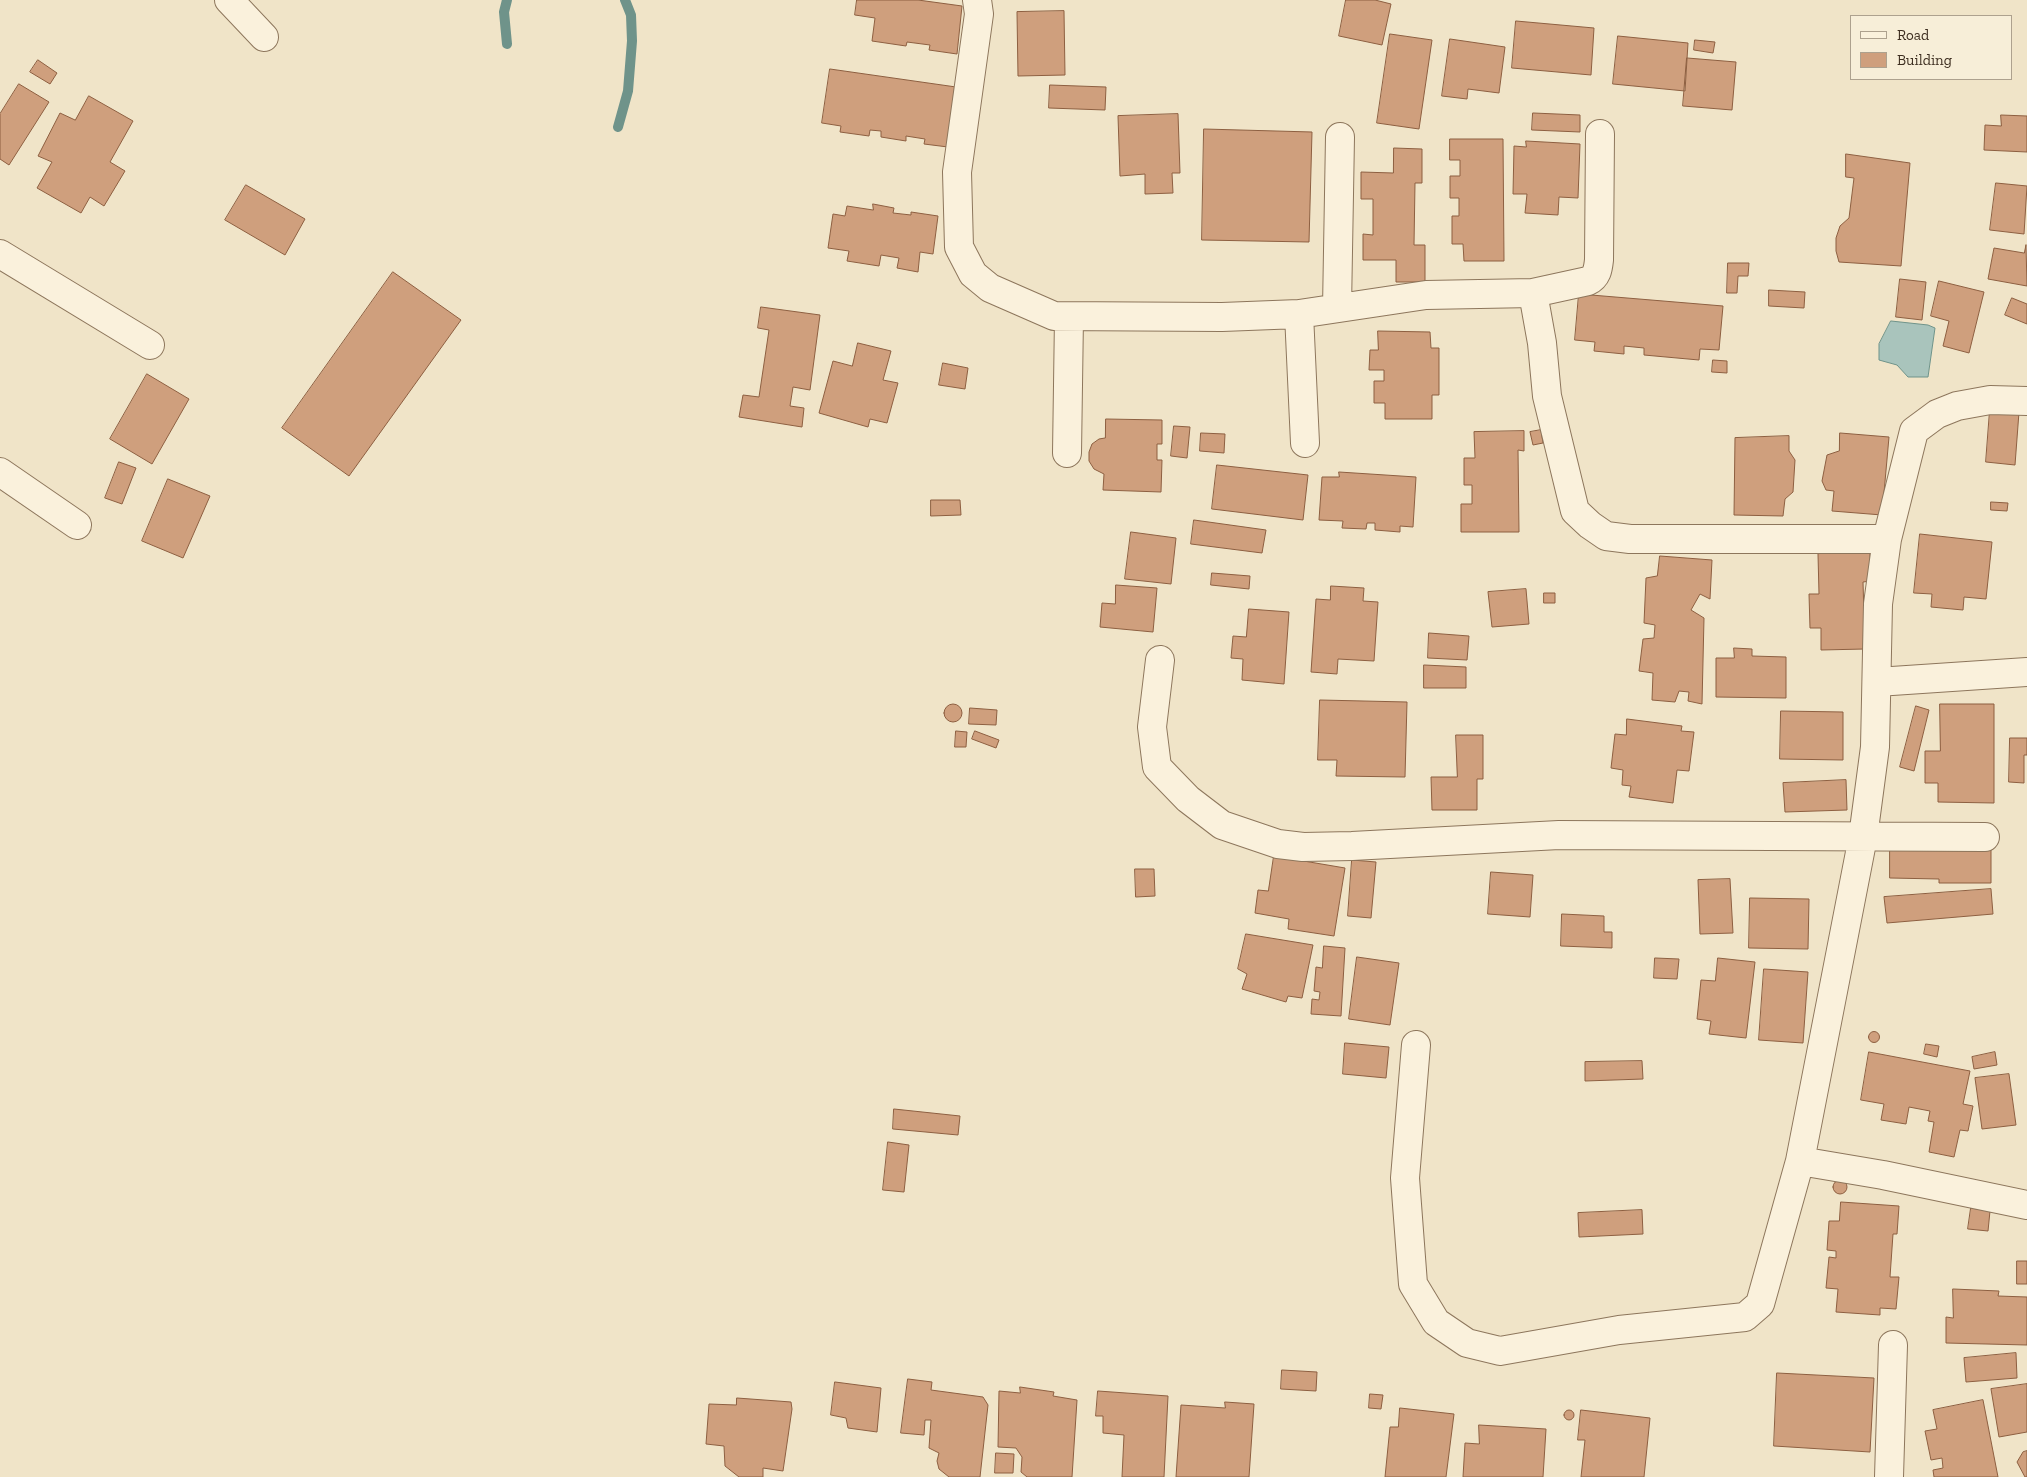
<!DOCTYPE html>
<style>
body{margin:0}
#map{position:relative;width:2027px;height:1477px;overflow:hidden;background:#f0e4c8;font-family:"Zilla Slab",serif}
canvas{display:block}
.legend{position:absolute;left:1850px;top:15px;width:162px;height:65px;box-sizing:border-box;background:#f7eed8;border:1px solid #ada18e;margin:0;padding:6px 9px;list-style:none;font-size:15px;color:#3d2e20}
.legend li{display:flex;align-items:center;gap:10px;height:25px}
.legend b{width:25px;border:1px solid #ada18e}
</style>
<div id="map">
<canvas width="2027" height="1477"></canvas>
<ul class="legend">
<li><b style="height:6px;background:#faf1dc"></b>Road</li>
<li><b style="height:14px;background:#cf9f7d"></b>Building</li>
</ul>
</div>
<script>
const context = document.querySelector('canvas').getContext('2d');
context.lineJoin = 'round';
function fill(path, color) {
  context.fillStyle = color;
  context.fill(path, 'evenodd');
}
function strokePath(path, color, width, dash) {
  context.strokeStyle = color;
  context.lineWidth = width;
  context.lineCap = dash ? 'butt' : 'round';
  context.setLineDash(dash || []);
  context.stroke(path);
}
const water = new Path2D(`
 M1891,321L1928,325L1935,328L1928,377H1908L1897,365L1879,360V344Z`);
fill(water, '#a9c4bc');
strokePath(water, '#6f938a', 1);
strokePath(new Path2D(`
 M507,0L504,12L507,44
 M618,127L628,91L632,41L631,15L625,0`), '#6f938a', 10);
const building = new Path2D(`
 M857,0H918L962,6L957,54L929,50L930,45L907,42L906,46L872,41L875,18L855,15Z
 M1346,0H1375L1391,4L1382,45L1339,36Z
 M1064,11L1065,75L1018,76L1017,12Z
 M1516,21L1594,28L1591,75L1512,68Z
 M1390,34L1432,40L1419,129L1377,123Z
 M1618,36L1688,43L1685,91L1613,84Z
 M1450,39L1505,47L1499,93L1468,89L1467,99L1442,96Z
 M1695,40L1715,42L1713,53L1694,50Z
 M1687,58L1736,62L1732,110L1683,106Z
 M38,60L57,73L50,84L30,72Z
 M830,69L956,87L948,147L924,144L925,139L906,136V141L881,137V131L870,130L869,136L840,132L841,126L822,123Z
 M19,84L49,102L9,165L0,159V114Z
 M1050,85L1106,87L1105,110L1049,108Z
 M89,96L133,121L110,162L125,171L104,206L90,197L81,213L37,188L52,162L38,156L60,113L75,120Z
 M1533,113L1580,115V132L1532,130Z
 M1178,114L1180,173H1172L1173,193L1145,194V174L1120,176L1118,116Z
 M2001,115L2027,116V152L1984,150L1985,125L2001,126Z
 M1204,129L1312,132L1309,242L1202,240Z
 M1450,139H1503L1504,261H1464L1463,244H1452V216H1459V198H1450V176H1460V160H1450Z
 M1526,141L1580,144L1578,198L1559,197L1558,215L1525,213L1527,194H1513L1514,146L1526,147Z
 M1394,148L1422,149V183H1415L1414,245H1425V282H1396V260H1363V234L1373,235V199H1361V172L1393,173Z
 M1846,154L1910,163L1901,266L1839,262L1836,251V238L1840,226L1849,218L1854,178L1846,177Z
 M1996,183L2027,186L2024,234L1990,230Z
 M246,185L305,219L285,255L225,220Z
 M873,204L894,208L893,213L911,215V212L938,216L933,254L920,252L918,272L897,268L899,258L881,255L879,266L847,261L849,251L828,248L833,214L845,216L847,206L873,210Z
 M2026,245L2027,286L1988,279L1994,248L2024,253Z
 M1728,263H1749L1748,276H1738L1737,293H1727Z
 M393,272L461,320L349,476L282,428Z
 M1900,279L1926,282L1922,320L1896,317Z
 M1939,281L1984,292L1969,353L1943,346L1949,321L1931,316Z
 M1769,290L1805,292L1804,308L1769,306Z
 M1579,294L1723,306L1719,350L1700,349L1699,360L1644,355V348L1624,346V354L1594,351L1595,342L1575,340Z
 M2012,298L2027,304V324L2005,315Z
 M761,307L820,315L810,390L793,387L790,406L804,408L802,427L739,417L743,395L759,397L769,330L758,328Z
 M1378,331L1430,332L1431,348H1439V395H1432V419H1385V403H1374V381H1384V370H1369L1370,350H1378Z
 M858,343L891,351L883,380L898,383L887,423L870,419L868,427L819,413L833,361L852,366Z
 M1713,360L1727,361V373L1712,372Z
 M943,363L968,368L965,389L939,385Z
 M147,374L189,399L152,464L110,439Z
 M1990,410L2019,412L2015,465L1986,462Z
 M1106,419L1162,420V444H1157V460H1162L1161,492L1103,490L1104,474L1094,469L1089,461V452L1092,444L1099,439L1105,438Z
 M1174,426L1190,427L1187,458L1171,456Z
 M1541,430L1543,443L1533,445L1530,432Z
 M1524,431V451L1518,450L1519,532H1461V504H1472V485H1464V458H1475L1474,432Z
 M1201,433L1225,434L1224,453L1200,451Z
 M1840,433L1889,437L1882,515L1832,511L1834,491L1826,490L1822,481L1827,455L1839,451Z
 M1789,436V451L1795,460L1793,492L1785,499L1783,516L1734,515L1735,438Z
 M119,462L136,468L122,504L105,498Z
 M1217,465L1308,475L1303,520L1212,509Z
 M1339,472L1416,477L1413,527L1400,526V532L1375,530V523H1367L1366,529L1342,528L1343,521L1319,520L1322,477H1339Z
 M168,479L210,496L183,558L142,541Z
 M931,500H960L961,515L931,516Z
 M1991,502L2008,503L2007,511L1991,510Z
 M1194,520L1266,530L1262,553L1191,544Z
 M1131,532L1176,538L1171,584L1125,579Z
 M1920,534L1992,542L1986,599L1964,597L1963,610L1931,607L1932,594L1914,593Z
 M1870,552L1871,581L1863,582L1865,649L1821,650V628H1810L1809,594H1819L1818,554Z
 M1660,556L1712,560L1710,599L1700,594L1691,610L1704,618L1702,704L1688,701L1689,692L1679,691L1675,702L1652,700L1653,673L1639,671L1643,639L1654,638L1655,625L1644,623L1646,578L1657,576Z
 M1212,573L1250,576L1249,589L1211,585Z
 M1116,585L1157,588L1153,632L1100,627L1102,603L1115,604Z
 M1331,586L1364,588L1363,601L1378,602L1374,661L1338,659L1337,674L1311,672L1316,599L1330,600Z
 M1526,589L1529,624L1492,627L1488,592Z
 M1544,593H1555V603H1544Z
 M1249,609L1289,612L1284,684L1242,680L1243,659L1231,658L1233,636L1246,637Z
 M1429,633L1469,636L1467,660L1428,658Z
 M1734,648L1752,649V656L1786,657V698L1716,697V658H1734Z
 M1424,665L1466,667V688H1424Z
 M1320,700L1407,702L1405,777L1336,776L1337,760H1318Z
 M1940,704H1994V803L1938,802V783H1925V751H1940Z
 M944 713a9 9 0 1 1 18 0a9 9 0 1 1-18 0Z
 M1916,706L1929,710L1914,771L1900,767Z
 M970,708L997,710L996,725L969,724Z
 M1781,711L1843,712V760L1780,759Z
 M1627,719L1682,726L1681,731L1694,732L1689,771L1677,770L1673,803L1629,797L1631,786L1622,785L1623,770L1611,768L1615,734L1626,735Z
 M956,731L967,732L966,747H955Z
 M975,731L999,740L996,748L972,739Z
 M1456,735H1483V779H1477V810H1432L1431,777H1457Z
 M2010,738H2027V755H2024V783L2009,782Z
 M1846,780L1847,810L1785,812L1783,783Z
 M1890,841L1991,842V883H1939V879L1890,878Z
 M1274,856L1345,868L1334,936L1288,929L1289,919L1255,913L1258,890L1268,891Z
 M1352,860L1376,862L1371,918L1348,916Z
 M1135,869H1154L1155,896L1136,897Z
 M1491,872L1533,875L1530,917L1488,914Z
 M1730,879L1733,933L1700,934L1698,880Z
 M1991,889L1993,914L1887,923L1884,897Z
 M1750,898L1809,899L1808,949L1749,948Z
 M1562,914L1604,916V932H1612V948L1561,946Z
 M1246,934L1313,945L1302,998L1288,996L1286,1002L1242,989L1247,974L1238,969Z
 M1324,946L1345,948L1341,1016L1311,1014L1312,999L1319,1000L1320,992L1314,991L1316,967L1322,968Z
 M1357,957L1399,963L1390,1025L1349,1019Z
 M1655,958L1679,959L1677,979L1654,978Z
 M1718,958L1755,962L1746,1038L1709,1034L1711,1021L1697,1019L1701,980L1715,981Z
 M1764,969L1808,972L1803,1043L1759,1040Z
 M1868.5 1037a5.5 5.5 0 1 1 11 0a5.5 5.5 0 1 1-11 0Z
 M1345,1043L1389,1047L1386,1078L1343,1074Z
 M1926,1044L1939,1046L1937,1057L1924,1054Z
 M1869,1052L1970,1071L1963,1104L1973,1106L1968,1131L1960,1130L1954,1157L1929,1152L1934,1122L1928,1121L1930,1111L1909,1107L1906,1124L1881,1120L1884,1104L1861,1100Z
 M1995,1052L1997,1065L1974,1069L1972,1057Z
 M1642,1061L1643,1079L1585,1081V1062Z
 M2009,1074L2016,1125L1982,1129L1975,1078Z
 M894,1109L960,1116L958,1135L893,1129Z
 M888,1142L909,1145L904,1192L883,1190Z
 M1833 1187a7 7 0 1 1 14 0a7 7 0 1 1-14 0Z
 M1841,1202L1899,1206L1897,1234H1893L1890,1277H1899L1896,1309L1880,1308V1315L1836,1312L1838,1289L1826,1288L1829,1257L1836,1258V1251L1827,1250L1829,1221H1839Z
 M1971,1208L1990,1211L1988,1231L1968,1229Z
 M1642,1210L1643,1234L1579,1237L1578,1213Z
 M2017,1261H2027V1284H2017Z
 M1953,1289L1999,1291L1998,1296L2027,1297V1345L1946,1343V1317L1953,1318Z
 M2016,1353L2017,1378L1966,1382L1964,1358Z
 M1282,1370L1317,1372L1316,1391L1281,1389Z
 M1777,1373L1874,1378L1870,1452L1774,1446Z
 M908,1379L932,1382L931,1390L983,1397L988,1405L980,1477H949L939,1469L937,1461L939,1453L929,1448L931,1420H925L924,1435L901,1433Z
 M835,1382L881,1388L877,1432L848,1428L846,1418L831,1415Z
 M2027,1384V1432L1999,1437L1991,1389Z
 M1020,1387L1054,1392L1053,1396L1077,1400L1072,1477H1027L1021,1472L1022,1457L1016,1448L998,1447L999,1391L1020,1393Z
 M1098,1391L1168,1396L1164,1477H1122L1124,1435L1103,1433V1416H1096Z
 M1370,1394L1383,1395L1381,1409L1369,1408Z
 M737,1398L791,1402L792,1409L783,1471L763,1468V1477H739L725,1466L724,1446L706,1444L709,1404L736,1405Z
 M1983,1400L1998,1477H1934L1933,1470L1943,1468L1942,1458L1931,1460L1925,1431L1937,1429L1933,1410Z
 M1225,1402L1254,1404L1249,1477H1176L1181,1405L1225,1408Z
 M1400,1408L1454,1414L1446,1477H1385L1390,1427H1398Z
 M1581,1410L1650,1418L1644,1477H1581L1585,1440H1578Z
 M1564 1415a5 5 0 1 1 10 0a5 5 0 1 1-10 0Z
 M1479,1425L1546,1429L1543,1477H1463L1465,1443L1479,1444Z
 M2027,1451V1477H2025L2017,1462L2023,1452Z
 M996,1453L1014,1454L1013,1473H995Z`);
fill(building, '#cf9f7d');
strokePath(building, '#8d5f41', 1);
const minor = new Path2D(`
 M229,0L264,37
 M977,0L979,14L957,172L959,247L973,274L990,288L1054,316L1222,317L1299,314L1426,295L1533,293L1588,281C1597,277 1598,269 1599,260L1600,134
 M0,254L150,345
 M1533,293L1542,343L1547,396L1575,511L1590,525L1606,536L1630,539H1887
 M1337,308L1340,137
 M1299,314L1305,443
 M2027,401L1990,400L1957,406L1937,414L1914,431L1887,539L1878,604L1875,747L1863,837L1800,1161L1883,1175L2027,1205
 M1067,453L1069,317
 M0,472L77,525
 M1160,660L1152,727L1157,767L1188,799L1222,825L1278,844L1303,847L1352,846L1559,835L1985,837
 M1877,682L2027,672
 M1416,1045L1405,1178L1413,1284L1436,1322L1467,1343L1500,1351L1619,1330L1745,1317L1760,1304L1800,1161
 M1889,1477L1893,1345`);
strokePath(minor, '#8d765c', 30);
strokePath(minor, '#faf1dc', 28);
</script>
